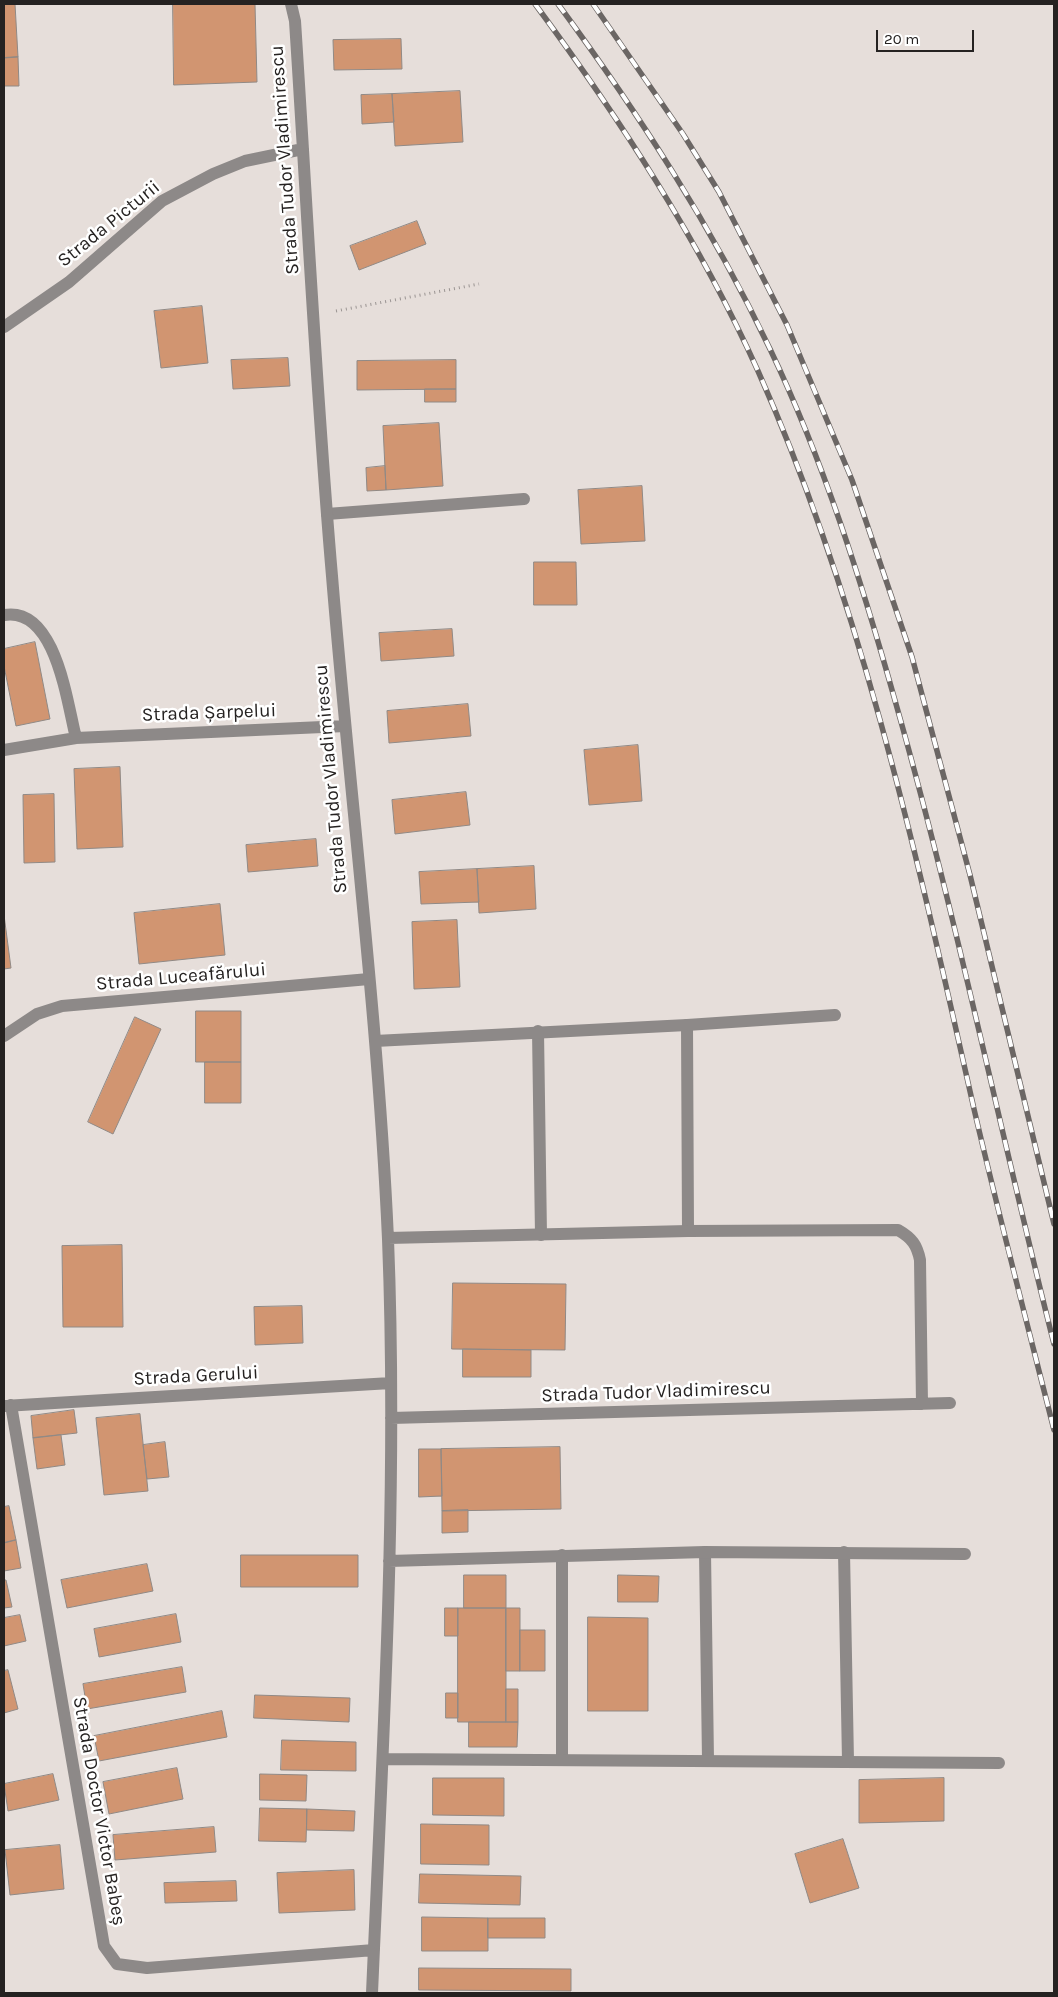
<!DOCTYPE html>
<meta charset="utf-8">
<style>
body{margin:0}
#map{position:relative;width:1058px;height:1997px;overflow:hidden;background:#e6deda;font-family:Karla,sans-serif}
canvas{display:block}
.frame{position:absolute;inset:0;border:5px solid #252221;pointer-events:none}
.scale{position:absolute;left:876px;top:30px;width:98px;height:22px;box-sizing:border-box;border:2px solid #252221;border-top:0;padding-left:6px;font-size:15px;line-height:18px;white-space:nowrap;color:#252221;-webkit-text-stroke:4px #fff;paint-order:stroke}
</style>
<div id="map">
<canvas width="1058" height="1997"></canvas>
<div class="frame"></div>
<div class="scale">20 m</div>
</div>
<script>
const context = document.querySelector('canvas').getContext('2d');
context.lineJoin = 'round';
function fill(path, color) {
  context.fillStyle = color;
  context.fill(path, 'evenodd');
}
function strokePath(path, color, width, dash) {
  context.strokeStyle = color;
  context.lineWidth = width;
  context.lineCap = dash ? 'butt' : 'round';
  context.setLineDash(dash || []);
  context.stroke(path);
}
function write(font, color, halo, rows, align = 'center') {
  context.font = font + ' Karla,sans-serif';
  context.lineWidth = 5;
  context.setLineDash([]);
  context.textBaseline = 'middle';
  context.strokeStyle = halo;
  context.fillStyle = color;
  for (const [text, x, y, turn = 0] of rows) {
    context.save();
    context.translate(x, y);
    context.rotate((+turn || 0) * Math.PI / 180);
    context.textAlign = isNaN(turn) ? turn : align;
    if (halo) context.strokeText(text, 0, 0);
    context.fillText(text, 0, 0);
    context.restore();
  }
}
const building = new Path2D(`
 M4,4H15L18,57L4,58Z
 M173,4H255L257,82L174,85Z
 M401,39L402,69L334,70L333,40Z
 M18,57L19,86H4V58Z
 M460,91L463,142L395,146L392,94Z
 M392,94L394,122L362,124L361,95Z
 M417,221L426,244L359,270L350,246Z
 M202,306L208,363L161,368L154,311Z
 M288,358L290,386L233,389L231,360Z
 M456,360V389L357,390V361Z
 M425,389H456V402H425Z
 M439,423L443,486L386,490L383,426Z
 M385,466L386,490L367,491L366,468Z
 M642,486L645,541L581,544L578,490Z
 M534,562H576L577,605H534Z
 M452,629L454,656L381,661L379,633Z
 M35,642L50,719L16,726L4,666V649Z
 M468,704L471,736L389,743L387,711Z
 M638,745L642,801L589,805L584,750Z
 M120,767L123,847L77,849L74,769Z
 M466,792L470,825L395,834L392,800Z
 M54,794L55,862L24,863L23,795Z
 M316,839L318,866L248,872L246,845Z
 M534,866L536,909L479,913L477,869Z
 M477,869L479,902L421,904L419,872Z
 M220,904L225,955L139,964L134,913Z
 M4,915L11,968L4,969Z
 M457,920L460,987L414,989L412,922Z
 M196,1011H241V1062H196Z
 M135,1017L161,1029L113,1134L88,1122Z
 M205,1062H241V1103H205Z
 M122,1245L123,1327H63L62,1246Z
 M453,1283L566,1284L565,1350L452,1349Z
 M302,1306L303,1343L255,1345L254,1307Z
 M463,1349L531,1350V1377H463Z
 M74,1410L77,1433L33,1438L31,1416Z
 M140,1414L148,1491L104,1495L96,1418Z
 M61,1435L65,1465L37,1469L33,1438Z
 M165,1442L169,1477L147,1479L143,1445Z
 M560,1447L561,1509L442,1511L441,1449Z
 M419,1449H441L442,1496L419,1497Z
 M9,1506L16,1540L4,1543V1507Z
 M468,1510V1532L442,1533V1511Z
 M16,1540L21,1568L4,1571V1543Z
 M241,1555H358V1587H241Z
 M147,1564L153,1591L67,1608L61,1580Z
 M464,1575H506V1608H464Z
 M618,1575L659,1576L658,1602H618Z
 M4,1580H6L12,1607L4,1608Z
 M445,1608H458V1636H445Z
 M458,1608H506V1722H458Z
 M506,1608H520V1671H506Z
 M176,1614L181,1642L99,1657L94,1629Z
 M20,1615L26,1641L4,1646V1618Z
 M588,1617L648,1618V1711H588Z
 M520,1630H545V1671H520Z
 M182,1667L186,1692L87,1709L83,1684Z
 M8,1670L18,1709L4,1713V1671Z
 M506,1689H518V1722H506Z
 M446,1693H458V1718H446Z
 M255,1695L350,1698L349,1722L254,1718Z
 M222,1711L227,1737L99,1761L94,1736Z
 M469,1722H518L517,1747H469Z
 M282,1740L356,1742V1771L281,1770Z
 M177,1768L183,1799L109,1814L103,1782Z
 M53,1774L59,1800L8,1811L4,1784Z
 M260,1774L307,1775L306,1801L260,1800Z
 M433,1778H504V1816L433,1815Z
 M944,1778V1821L859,1823V1780Z
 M260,1808L307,1809L306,1842L259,1841Z
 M307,1809L355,1811L354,1831L307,1830Z
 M421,1824L489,1825V1865L421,1864Z
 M214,1827L216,1852L115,1860L113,1835Z
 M843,1839L859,1888L810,1903L795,1854Z
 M60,1845L64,1889L10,1895L5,1850Z
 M354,1870L355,1910L279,1913L277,1873Z
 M420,1874L521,1876L520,1905L419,1903Z
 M236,1881L237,1901L165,1903L164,1883Z
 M422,1917L488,1918V1951H422Z
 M488,1918H545V1938H488Z
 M419,1968L571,1969V1991L419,1990Z`);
fill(building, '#d19571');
strokePath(building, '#908985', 1);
strokePath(new Path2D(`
 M336,311L479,284`), '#9b9593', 3, [1, 4]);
strokePath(new Path2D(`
 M327,514L524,499
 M687,1025L688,1231
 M538,1031L541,1235
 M705,1552L708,1760
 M844,1552L848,1761
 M562,1555V1760`), '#8d8988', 12);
strokePath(new Path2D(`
 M291,4L295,21C307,206 316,391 332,576C350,797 378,1017 388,1239C398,1490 383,1742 372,1993
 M4,327L69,282L162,201L213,174L245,161L303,149
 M4,615C56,606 67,703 76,738
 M4,750L76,738L345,726
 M4,1036L37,1014L62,1006L369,979
 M375,1041L687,1025L835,1015
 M388,1238L688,1231L898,1230C912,1238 917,1245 920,1260L922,1404
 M11,1405L104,1946L117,1964L147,1968L374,1950
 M4,1406L391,1383
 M391,1418L950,1403
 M389,1561L705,1552L965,1554
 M383,1759L999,1763`), '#8d8988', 12);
const rail = new Path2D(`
 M535,4C620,119 699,240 758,371C862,604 918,861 974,1109C999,1216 1027,1323 1054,1430
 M558,4C639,114 711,225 770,349C824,462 862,583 896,704C956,915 1000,1131 1054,1344
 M593,4L683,134L719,192L787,325L852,480L912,657L970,875L1054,1224`);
strokePath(rail, '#6b6664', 5.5);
strokePath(rail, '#fff', 4, [11]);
write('19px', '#252221', '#fff', [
 ["Strada Tudor Vladimirescu",285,160,-94],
 ["Strada Picturii",109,224,-39],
 ["Strada Șarpelui",209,713,-2],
 ["Strada Tudor Vladimirescu",331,779,-95],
 ["Strada Luceafărului",181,977,-5],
 ["Strada Gerului",196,1376,-3],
 ["Strada Tudor Vladimirescu",656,1392,-2],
 ["Strada Doctor Victor Babeș",99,1811,80]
]);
</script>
